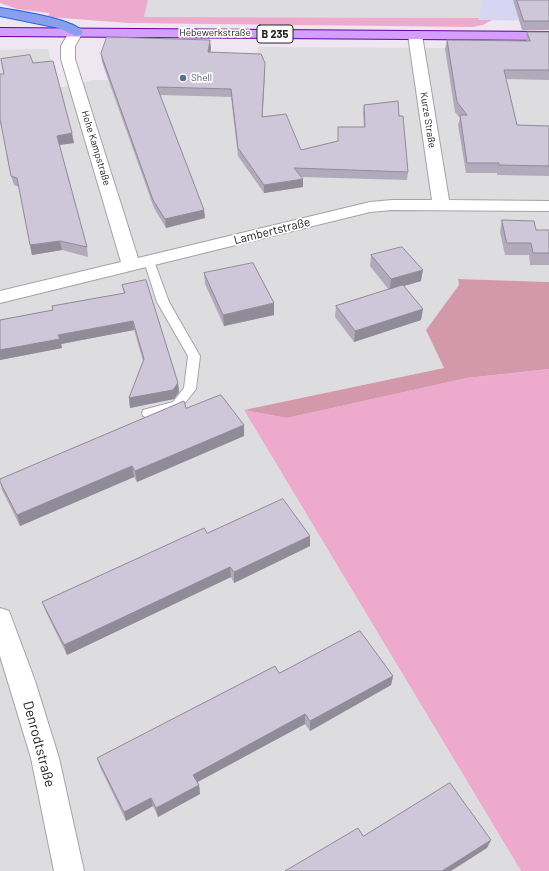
<!DOCTYPE html>
<meta charset="utf-8">
<style>
body{margin:0}
canvas{display:block;background:#eee6f1}
</style>
<canvas width="549" height="871"></canvas>
<script>
const context = document.querySelector('canvas').getContext('2d');
context.lineJoin = 'round';
function fill(path, color) {
  context.fillStyle = color;
  context.fill(path, 'evenodd');
}
function strokePath(path, color, width, dash) {
  context.strokeStyle = color;
  context.lineWidth = width;
  context.lineCap = dash ? 'butt' : 'round';
  context.setLineDash(dash || []);
  context.stroke(path);
}
function write(font, color, halo, rows, align = 'center') {
  context.font = font + ' Barlow,sans-serif';
  context.lineWidth = 3.5;
  context.setLineDash([]);
  context.textBaseline = 'middle';
  context.strokeStyle = halo;
  context.fillStyle = color;
  for (const [text, x, y, turn = 0] of rows) {
    context.save();
    context.translate(x, y);
    context.rotate((+turn || 0) * Math.PI / 180);
    context.textAlign = isNaN(turn) ? turn : align;
    if (halo) context.strokeText(text, 0, 0);
    context.fillText(text, 0, 0);
    context.restore();
  }
}
fill(new Path2D(`
 M148,0H483L479,18L144,17Z
 M258,47L436,48L549,50V282L458,279L459,285L426,330L444,368L244,410L521,871H0V50L48,49L59,88L93,80H147L177,95L253,98Z`), '#dddddf');
fill(new Path2D(`
 M483,0H549V21L478,20Z`), '#d6d5f3');
fill(new Path2D(`
 M0,0H148L144,17L479,18L478,20H492L483,25L473,27L128,23L48,17L49,13L17,9L0,3Z
 M549,369V871H521L244,410L287,418L467,378Z`), '#eeaacd');
fill(new Path2D(`
 M458,279L549,282V369L467,378L287,418L244,410L444,368L426,330L459,285Z`), '#d399ab');
const lane = new Path2D(`
 M149,258L153,259L154,261L169,302L200,356L196,389L181,408L148,418L143,416L142,413L143,410L173,402L184,388L188,356L157,302L144,261L145,259Z`);
const street = new Path2D(`
 M76,28L81,29L83,32L75,46V59L138,258L370,202L392,200H432L408,35L410,32L415,31L420,32L422,35L449,200L549,201V211L392,210L370,212L0,303V291L121,262L61,59V46L71,29Z
 M0,608L9,611L35,681L59,758L84,871H54L31,758L0,656Z`);
const primary = new Path2D(`
 M0,28L549,32V40L0,36Z`);
const highway = new Path2D(`
 M0,8C18,11 74,19 83,32L81,35L76,36L59,28L0,16Z`);
strokePath(lane, '#a4a4a4', 2);
strokePath(street, '#a4a4a4', 2);
strokePath(primary, '#66009d', 2);
strokePath(highway, '#1d65e6', 2);
fill(lane, '#fff');
fill(street, '#fff');
fill(primary, '#d39eff');
fill(highway, '#8a9eed');
fill(new Path2D(`
 M513,0H549V30H522Z
 M527,32H549V80L506,79L517,125L549,126V176L497,175V173H466L458,125L460,118L455,112L445,49L447,40L526,41Z
 M211,48L210,52L265,63L262,117L301,150L338,141V127H364L363,113L364,105L399,116L408,172L407,180L301,177L303,187L264,193L238,156L231,97L160,95L204,210L205,218L166,228L154,208L102,62L101,54Z
 M33,63L74,143L59,145L87,247L88,257L62,250L32,255L19,187L14,185L11,176L4,74Z
 M502,220L536,230H549V265H530L529,255H505L500,232Z
 M371,255L421,281L404,286L421,320L354,342L335,317L336,306L389,290L370,266Z
 M204,273L274,315L224,326L205,284Z
 M122,285L178,383L179,392L174,399L130,408L129,398L143,361L134,330L61,344L62,348L0,360V320L53,310L124,293Z
 M186,408L244,436L137,482L134,477L20,526L2,490L0,482Z
 M207,533L310,536V546L234,583L231,577L67,655L46,612L42,602Z
 M279,673L393,676L391,685L310,731L305,724L197,782L199,785L200,794L158,817L153,806L126,821L100,767L97,758Z`), '#b1aabb');
fill(new Path2D(`
 M210,40L211,48L209,60L208,52Z
 M265,63V71L262,126V117Z
 M72,133L74,143L59,145L57,136Z
 M303,179V187L264,193V185Z
 M204,210L205,218L166,228L165,219Z
 M60,241L62,250L32,255L30,245Z
 M423,270L421,281L390,290L391,279Z
 M274,303V315L224,326L223,315Z
 M423,309L421,320L354,342L355,331Z
 M133,321L134,330L61,344L62,348L0,360V350L58,335Z
 M178,383L179,392L174,399L130,408L129,398Z
 M244,425V436L137,482L135,471Z
 M132,466L134,477L20,526L17,515Z
 M310,536V546L234,583V572Z
 M230,567L231,577L67,655L64,645Z
 M393,676L391,685L310,731V721Z
 M305,714V724L194,784L193,775Z
 M199,785L200,794L158,817L156,808Z
 M151,798L153,806L126,821L124,812Z
 M491,840L487,848L451,871H442Z`), '#908b98');
const building = new Path2D(`
 M517,0H549V21H524Z
 M527,32H549V70H504L517,125L549,126V166L499,165V163H467L460,115H467L457,102L447,40L530,41Z
 M107,37L210,40L208,52L261,54L265,63L262,117L286,114L301,150L338,141V127H365L364,105L398,101L399,116H403L408,172L294,168L303,179L264,185L238,148L231,89L157,87L204,210L165,219L153,200L101,54Z
 M30,55L33,63L53,61L72,133L57,136L87,247L60,241L30,245L17,178L11,176L0,119V74H4L1,59Z
 M502,220L534,221L536,230H549V253H533L531,243H507Z
 M402,247L423,270L391,279L371,255Z
 M253,263L274,303L223,315L204,273Z
 M146,280L178,383L173,390L129,398L144,359L133,321L58,335L60,339L0,350V320L53,310L52,306L125,293L122,285Z
 M403,285L423,309L355,331L336,306Z
 M221,395L244,425L135,471L132,466L17,515L0,482V479L184,401L186,408Z
 M283,499L310,536L234,572L230,567L64,645L42,602L204,528L207,533Z
 M360,631L393,676L310,721L305,714L193,775L199,785L156,808L151,798L124,812L97,758L275,666L279,673Z
 M450,783L491,840L442,871H285L358,828L363,836Z`);
fill(building, '#cec6d9');
strokePath(building, '#908b98', 1);
for (const [x, y, r, color] of [
 [183,78,4,"#5c6f8a"]
]) {
  const dot = new Path2D();
  dot.arc(x, y, r, 0, 2 * Math.PI);
  context.fillStyle = color;
  context.fill(dot);
  strokePath(dot, '#fff', 1.5);
}
write('10px', '#202020', '#fff', [
 ["Hebewerkstraße",215,33],
 ["Kurze Straße",428,120,81],
 ["Hohe Kampstraße",96,148,73]
]);
write('10px', '#4e5e75', '#fff', [
 ["Shell",191,78]
], 'left');
for (const [x, y, w] of [
 [275,34,36]
]) {
  const box = new Path2D();
  box.roundRect(x - w / 2, y - 9, w, 18, 3);
  context.fillStyle = '#fff';
  context.fill(box);
  strokePath(box, '#202020', 1);
}
write('bold 11px', '#202020', null, [
 ["B 235",275,34]
]);
write('12px', '#202020', '#fff', [
 ["Lambertstraße",272,231,-14]
]);
write('14px', '#202020', '#fff', [
 ["Denrodtstraße",39,744,75]
]);
</script>
